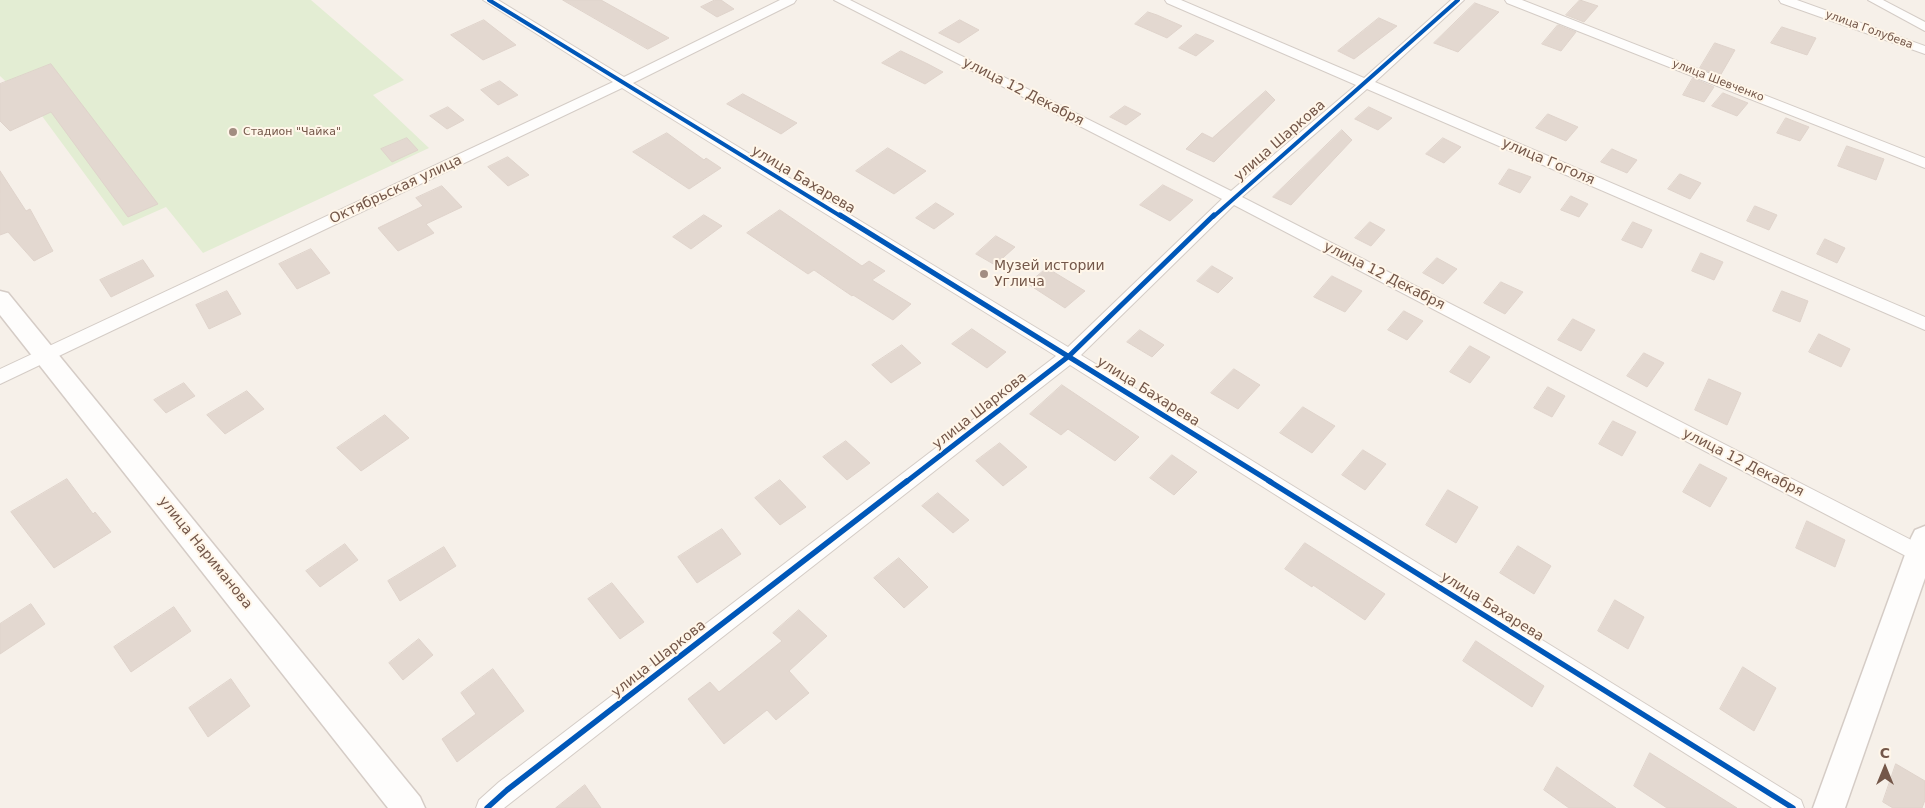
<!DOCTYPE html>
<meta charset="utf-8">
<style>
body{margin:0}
#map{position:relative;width:1925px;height:808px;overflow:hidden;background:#f6f0e9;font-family:"DejaVu Sans",sans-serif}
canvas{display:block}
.north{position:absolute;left:1860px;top:743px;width:50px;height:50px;-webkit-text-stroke:4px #fff6e9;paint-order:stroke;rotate:0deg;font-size:14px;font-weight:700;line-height:20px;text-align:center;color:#745749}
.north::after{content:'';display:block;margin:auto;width:18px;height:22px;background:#745749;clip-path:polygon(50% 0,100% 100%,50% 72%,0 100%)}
</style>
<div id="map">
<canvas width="1925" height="808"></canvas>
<div class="north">С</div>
</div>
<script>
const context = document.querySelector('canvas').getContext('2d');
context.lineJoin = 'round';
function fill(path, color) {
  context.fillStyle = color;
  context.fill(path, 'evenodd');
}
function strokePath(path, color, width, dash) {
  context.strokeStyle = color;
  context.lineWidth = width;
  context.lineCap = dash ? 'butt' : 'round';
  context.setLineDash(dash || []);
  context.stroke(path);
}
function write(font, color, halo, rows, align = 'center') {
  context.font = font + ' "DejaVu Sans",sans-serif';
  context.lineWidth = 4;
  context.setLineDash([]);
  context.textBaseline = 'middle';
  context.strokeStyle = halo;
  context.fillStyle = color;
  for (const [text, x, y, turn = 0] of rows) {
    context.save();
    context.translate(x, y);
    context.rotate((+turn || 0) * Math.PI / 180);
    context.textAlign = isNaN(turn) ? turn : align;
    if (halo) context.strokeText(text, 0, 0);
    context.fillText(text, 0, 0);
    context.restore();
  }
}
fill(new Path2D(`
 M0,0H311L404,80L373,95L429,148L203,253L166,207L123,226L42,116L0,76Z`), '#e3edd3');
const building = new Path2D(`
 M563,0H601L669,38L648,49Z
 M715,0H721L734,9L717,17L701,7Z
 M1580,0L1598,6L1584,22L1566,15Z
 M1475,3L1499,12L1458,52L1434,43Z
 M1148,12L1157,15L1182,26L1167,38L1135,24Z
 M1379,18L1397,26L1354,59L1338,51Z
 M484,20L516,45L483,60L451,35Z
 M960,20L979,30L959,43L939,33Z
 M1558,25L1576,32L1561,51L1542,44Z
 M1782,27L1816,38L1807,55L1771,43Z
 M1196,34L1214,41L1196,56L1179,48Z
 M1715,43L1735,50L1720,76L1700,68Z
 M901,51L928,64L943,72L925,84L882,63Z
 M51,64L158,204L128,217L51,112L10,131L0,121V84Z
 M1693,78L1714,87L1704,102L1683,95Z
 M500,81L518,95L498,105L481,90Z
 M1266,91L1275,100L1214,162L1186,149L1202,133L1212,138Z
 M1723,93L1748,103L1737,116L1712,106Z
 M743,94L797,123L781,134L727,104Z
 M1125,106L1141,114L1126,125L1110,117Z
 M448,107L464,120L447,129L430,116Z
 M1369,107L1392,118L1378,130L1355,119Z
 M1548,114L1578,127L1566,141L1536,128Z
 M1786,118L1809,127L1800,141L1777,133Z
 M1342,130L1352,140L1291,205L1273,197Z
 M667,133L704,160L706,158L721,168L689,189L633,152Z
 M407,138L418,150L392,162L381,149Z
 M1443,138L1461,147L1444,163L1426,154Z
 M1847,146L1884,159L1876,180L1838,166Z
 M888,148L926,171L894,194L856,171Z
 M1612,149L1637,160L1627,173L1601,162Z
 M508,157L529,175L508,186L488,167Z
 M1509,169L1531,177L1520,193L1499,184Z
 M0,171L26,211L30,209L53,251L34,261L8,232L0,235Z
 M1680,174L1701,183L1690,199L1668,189Z
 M1163,185L1193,200L1170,221L1140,205Z
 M442,186L462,207L426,224L434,233L398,251L378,228L423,206L416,198Z
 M1571,196L1588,204L1579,217L1561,210Z
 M936,203L954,214L934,229L916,218Z
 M1755,206L1777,215L1769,230L1747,221Z
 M780,210L862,266L869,261L885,271L872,280L911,304L893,320L853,295L852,296L814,270L808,274L747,233Z
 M704,215L722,226L691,249L673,237Z
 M1370,222L1385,230L1371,246L1355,238Z
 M1633,222L1652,230L1642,248L1622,240Z
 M996,236L1015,247L995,265L976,254Z
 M1825,239L1845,248L1837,263L1817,254Z
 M311,249L330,273L297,289L279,264Z
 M1701,253L1723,262L1714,280L1692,271Z
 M1437,258L1457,269L1443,284L1423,273Z
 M143,260L154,276L111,297L100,280Z
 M1212,266L1233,278L1218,293L1197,281Z
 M1047,268L1085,291L1065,308L1028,284Z
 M1332,276L1362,291L1345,312L1314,297Z
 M1501,282L1523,292L1505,314L1484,303Z
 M227,291L241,314L209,329L196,305Z
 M1782,291L1808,301L1800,322L1773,311Z
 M1404,311L1423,321L1407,340L1388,330Z
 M1573,319L1595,330L1581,351L1558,340Z
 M972,329L1006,352L987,368L952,344Z
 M1140,330L1164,345L1152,357L1127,342Z
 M1819,334L1850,349L1841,367L1809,352Z
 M902,345L921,363L891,383L872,365Z
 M1470,346L1490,357L1470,383L1450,372Z
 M1644,353L1664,363L1647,387L1627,376Z
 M1234,369L1260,385L1238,409L1211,393Z
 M1709,379L1741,393L1727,425L1695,410Z
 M184,383L195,396L166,413L154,400Z
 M1062,385L1111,418L1139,437L1115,461L1068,429L1061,435L1030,414Z
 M1548,387L1565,396L1552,417L1534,408Z
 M247,391L264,409L225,434L207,415Z
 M1303,407L1335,426L1312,453L1280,433Z
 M385,415L409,438L361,471L337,448Z
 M1613,421L1636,432L1622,456L1599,444Z
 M846,441L870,463L847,480L823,457Z
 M1000,443L1027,467L1003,486L976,461Z
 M1363,450L1386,464L1365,490L1342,475Z
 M1172,455L1197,472L1174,495L1150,478Z
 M1700,464L1727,478L1710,507L1683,492Z
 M67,479L93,514L95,512L111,532L54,568L11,512Z
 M780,480L806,507L780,525L755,498Z
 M1448,490L1478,507L1456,543L1426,525Z
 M938,493L969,520L953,533L922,506Z
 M1807,521L1845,540L1835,567L1796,548Z
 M722,529L741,554L697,583L678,557Z
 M1305,543L1385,594L1365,620L1313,585L1312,587L1285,569Z
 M345,544L358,560L320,587L306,571Z
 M1518,546L1551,566L1534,594L1500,573Z
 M444,547L456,566L400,601L388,581Z
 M899,558L928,587L904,608L874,578Z
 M612,583L644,622L620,639L588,599Z
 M1615,600L1644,617L1628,649L1598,631Z
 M31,604L45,624L0,654V624Z
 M174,607L191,631L131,672L114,647Z
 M799,610L827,636L789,671L809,693L776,720L767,710L724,744L688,699L710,682L719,692L782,641L773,633Z
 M419,639L433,655L403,680L389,663Z
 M1476,641L1544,686L1532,707L1463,661Z
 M1743,667L1776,688L1754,731L1720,709Z
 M493,669L524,711L457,762L442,739L476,714L461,693Z
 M231,679L250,706L208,737L189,708Z
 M1650,753L1737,808H1667L1634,786Z
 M1896,764L1925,781V800L1922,808H1893L1883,802Z
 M1557,767L1616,808H1569L1544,790Z
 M585,785L601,808H556Z`);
fill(building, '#e3d8d0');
strokePath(building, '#dfd3cb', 1);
const street = new Path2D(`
 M483,0H498L624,77L780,0H796L794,3L633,83L1068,347L1222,199L834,0H850L1231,191L1356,85L1167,3L1165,0H1181L1364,78L1451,0H1464L1375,82L1925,317V330L1367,89L1242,197L1925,547V566L1234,205L1081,355L1801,800L1804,808H1772L1070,365L504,808H476L479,800L499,782L1056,356L622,88L0,384V369L613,82Z
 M1505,0H1522L1925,158V168L1507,3Z
 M1779,0H1797L1925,46V54L1781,3Z
 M1868,0H1883L1925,22V31Z`);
const secondary = new Path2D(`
 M0,291L8,293L420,797L425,808H388L0,315Z
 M1925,526V578L1845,808H1813L1911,538L1915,530Z`);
strokePath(street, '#d4ccc6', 2);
strokePath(secondary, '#d5ccc6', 3);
fill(street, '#fefdfc');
fill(secondary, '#fefdfc');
strokePath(new Path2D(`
 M489,0L842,217
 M1213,217L1458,0`), '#0057b8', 4);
strokePath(new Path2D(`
 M840,215L1271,482
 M906,482L1069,356L1214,215`), '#0057b8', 5);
strokePath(new Path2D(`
 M1269,481L1793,808
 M487,808L507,790L907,481`), '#0057b8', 5.5);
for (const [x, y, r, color] of [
 [233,132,5,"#a28d81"],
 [984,274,5,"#a28d81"]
]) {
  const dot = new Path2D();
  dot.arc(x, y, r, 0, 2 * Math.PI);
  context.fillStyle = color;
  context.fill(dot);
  strokePath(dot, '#fff6e9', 2);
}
write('11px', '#745749', '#fff6e9', [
 ["улица Голубева",1869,30,20],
 ["улица Шевченко",1718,81,21]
]);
write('11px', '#745749', '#fff6e9', [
 ["Стадион \"Чайка\"",243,132]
], 'left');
write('14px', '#745749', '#fff6e9', [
 ["улица 12 Декабря",1023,92,27],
 ["улица Шаркова",1280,141,-41],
 ["улица Гоголя",1548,162,23],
 ["улица Бахарева",803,180,31],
 ["Октябрьская улица",396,190,-25],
 ["улица 12 Декабря",1384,276,27],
 ["улица Бахарева",1148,392,32],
 ["улица Шаркова",980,411,-38],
 ["улица 12 Декабря",1743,463,27],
 ["улица Нариманова",205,553,51],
 ["улица Бахарева",1492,607,32],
 ["улица Шаркова",659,659,-38]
]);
write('14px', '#745749', '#fff6e9', [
 ["Музей истории",994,266],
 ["Углича",994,282]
], 'left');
</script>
